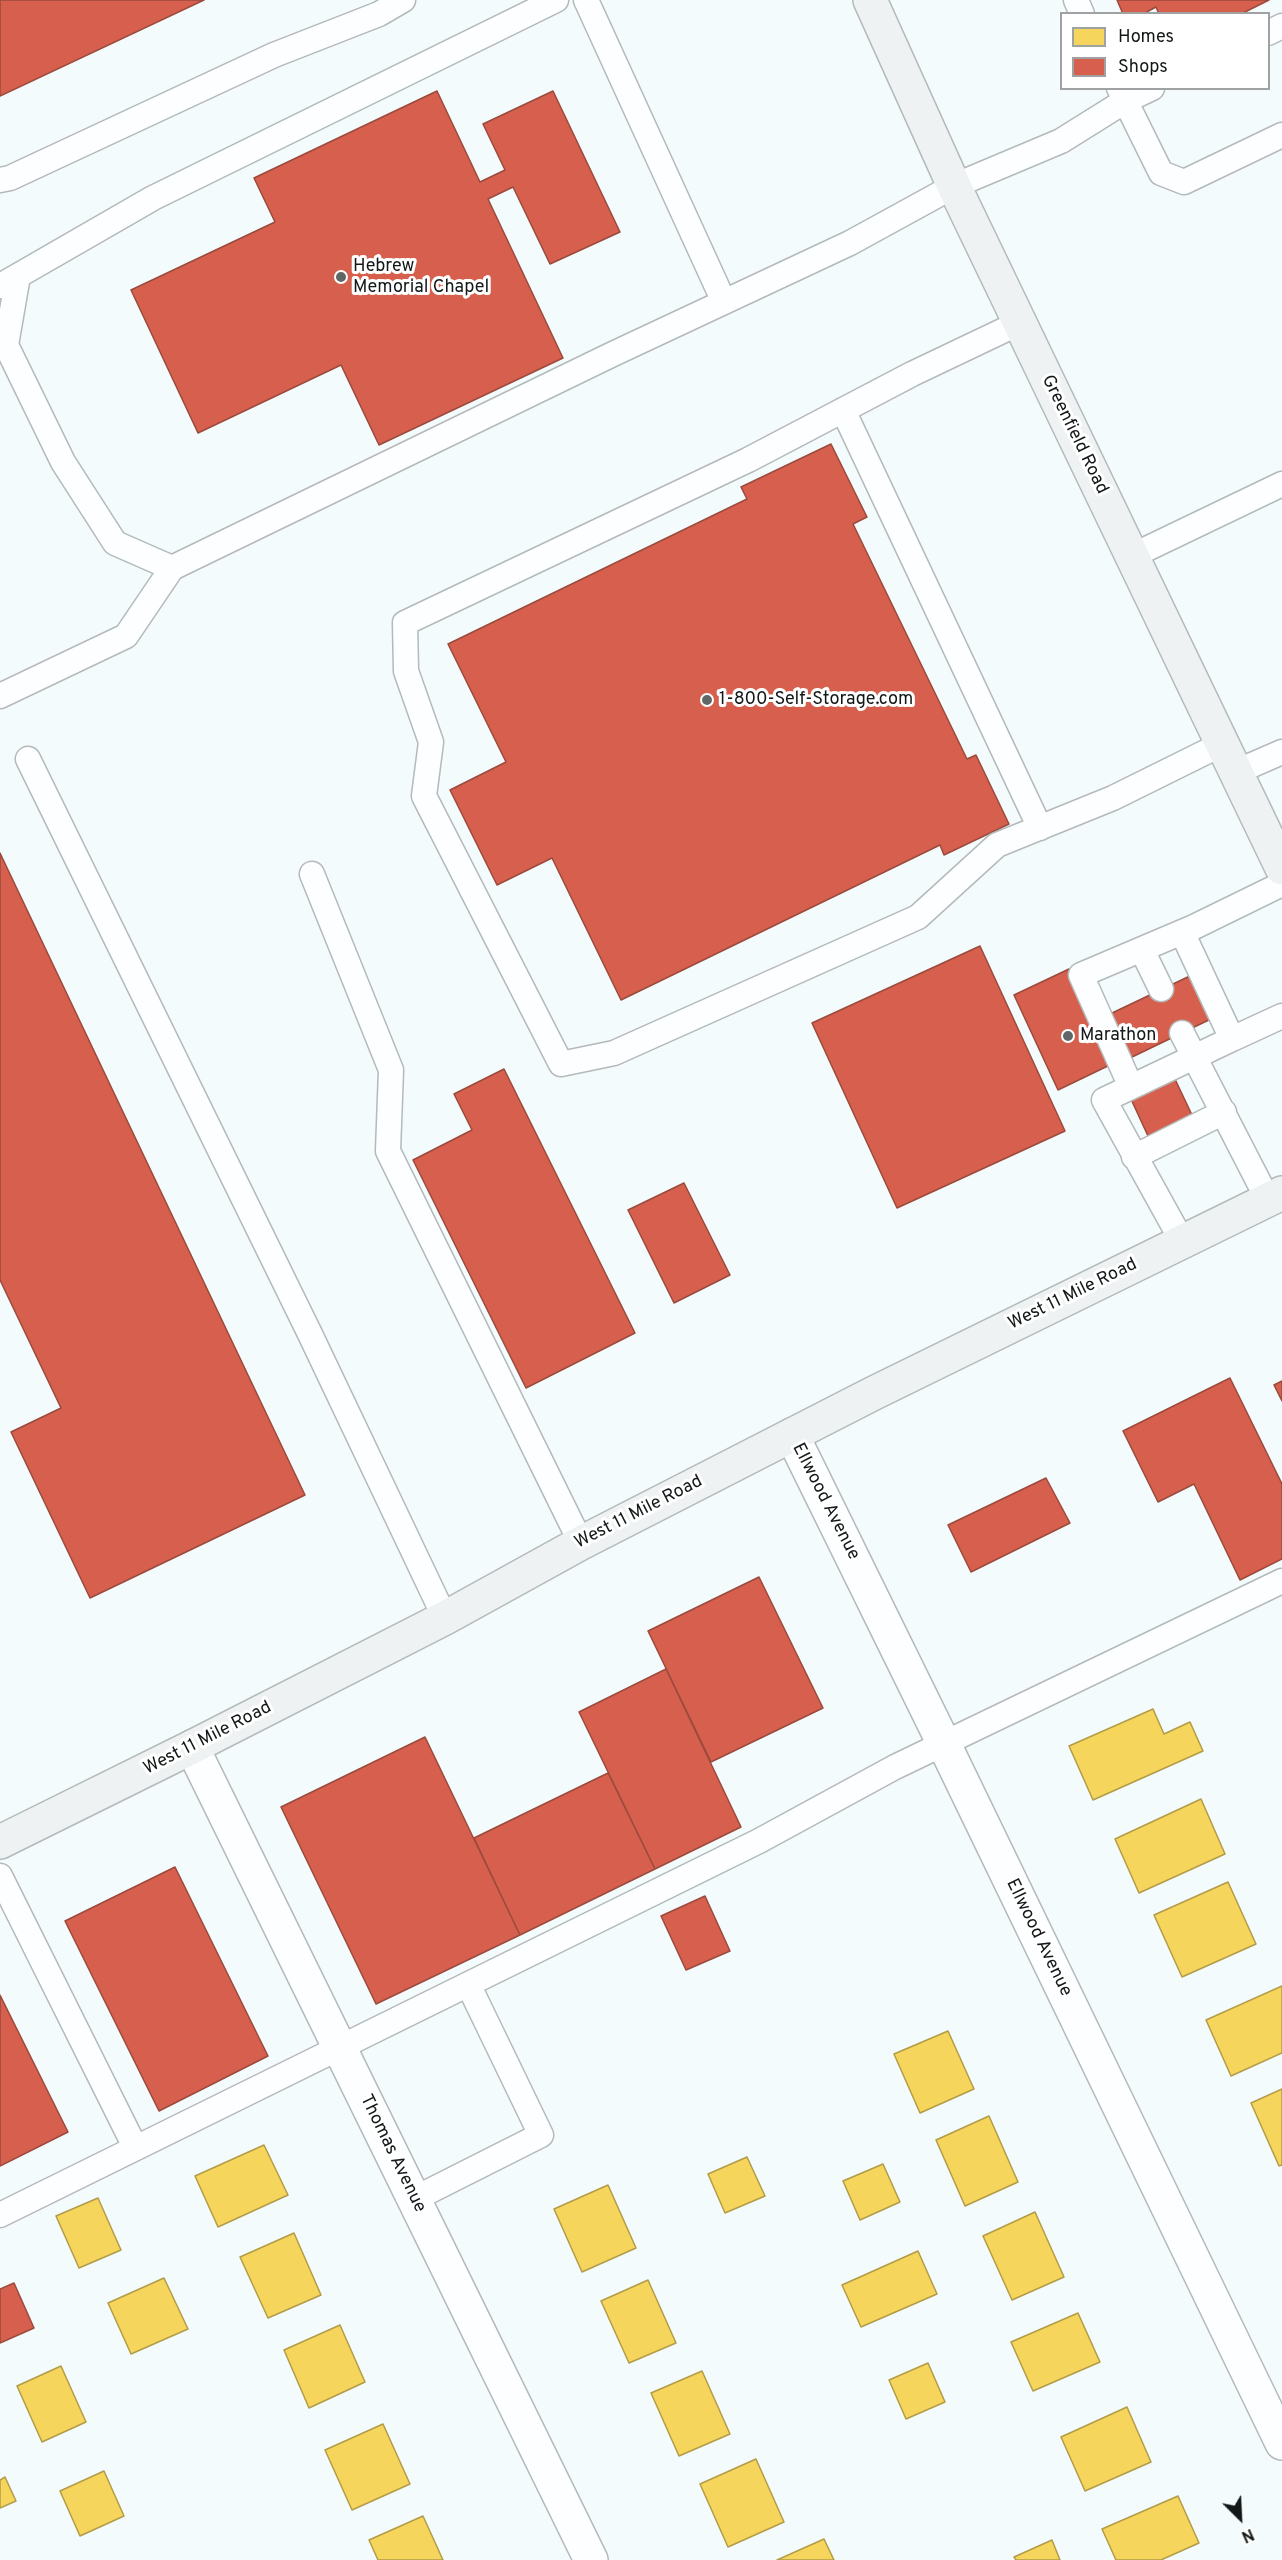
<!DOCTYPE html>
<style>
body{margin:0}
#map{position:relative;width:1282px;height:2560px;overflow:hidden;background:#f4fbfc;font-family:Overpass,sans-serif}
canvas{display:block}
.legend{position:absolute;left:1060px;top:12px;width:210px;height:78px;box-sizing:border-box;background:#fff;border:2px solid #a0a2a2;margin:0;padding:8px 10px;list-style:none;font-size:18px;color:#121717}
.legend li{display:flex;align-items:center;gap:12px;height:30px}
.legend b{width:30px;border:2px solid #a0a2a2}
.north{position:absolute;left:1210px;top:2488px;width:60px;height:60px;-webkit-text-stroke:4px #fff;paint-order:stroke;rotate:156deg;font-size:16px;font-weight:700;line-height:24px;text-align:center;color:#121717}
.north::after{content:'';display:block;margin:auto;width:21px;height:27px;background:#121717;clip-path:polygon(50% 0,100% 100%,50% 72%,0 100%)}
</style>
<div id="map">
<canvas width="1282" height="2560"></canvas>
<ul class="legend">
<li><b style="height:16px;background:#f6d55c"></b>Homes</li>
<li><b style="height:16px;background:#d6604d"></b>Shops</li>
</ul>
<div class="north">N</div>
</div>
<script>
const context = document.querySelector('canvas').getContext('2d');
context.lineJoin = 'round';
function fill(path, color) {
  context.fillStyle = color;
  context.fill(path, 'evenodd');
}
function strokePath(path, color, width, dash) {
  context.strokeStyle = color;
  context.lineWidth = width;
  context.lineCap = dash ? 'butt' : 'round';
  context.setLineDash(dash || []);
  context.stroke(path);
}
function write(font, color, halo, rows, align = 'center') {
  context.font = font + ' Overpass,sans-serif';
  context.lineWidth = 6;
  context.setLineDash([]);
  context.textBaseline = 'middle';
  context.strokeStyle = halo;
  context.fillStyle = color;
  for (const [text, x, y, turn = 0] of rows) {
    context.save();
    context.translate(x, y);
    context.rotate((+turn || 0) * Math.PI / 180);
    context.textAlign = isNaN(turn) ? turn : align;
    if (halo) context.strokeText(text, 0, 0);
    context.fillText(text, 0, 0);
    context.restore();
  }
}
const homes = new Path2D(`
 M1153,1709L1164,1734L1190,1722L1203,1751L1093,1800L1069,1746Z
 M1201,1799L1225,1854L1139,1893L1115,1839Z
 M1228,1882L1256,1944L1182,1977L1154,1915Z
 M1282,1986V2053L1231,2076L1206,2020Z
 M948,2031L974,2089L920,2113L894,2054Z
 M1282,2089V2165L1279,2166L1251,2103Z
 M989,2116L1018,2182L965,2206L936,2140Z
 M264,2145L288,2195L218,2227L195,2176Z
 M747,2157L765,2196L725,2213L708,2174Z
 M883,2164L900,2202L860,2220L843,2181Z
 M608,2185L636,2248L582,2272L554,2209Z
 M98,2198L121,2250L79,2268L56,2216Z
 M1035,2212L1064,2277L1012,2300L983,2236Z
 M294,2233L321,2295L268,2318L240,2257Z
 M918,2251L937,2294L861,2327L842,2285Z
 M164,2278L188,2329L131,2354L108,2303Z
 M648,2280L676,2343L629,2363L601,2301Z
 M1078,2313L1100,2362L1033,2391L1011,2342Z
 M340,2325L365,2382L309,2408L284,2350Z
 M928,2363L945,2402L906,2419L889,2380Z
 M61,2366L86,2422L42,2442L17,2386Z
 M702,2371L730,2434L679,2456L651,2393Z
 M1127,2407L1151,2462L1085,2491L1061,2437Z
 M383,2424L410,2484L352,2510L325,2450Z
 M756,2459L784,2522L728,2547L700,2484Z
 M104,2471L124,2516L80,2536L60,2491Z
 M5,2477L16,2501L0,2508V2480Z
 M1178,2496L1199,2543L1161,2560H1116L1102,2529Z
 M423,2516L443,2560H378L369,2540Z
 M824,2539L834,2560H777Z
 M1052,2540L1060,2560H1016L1014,2557Z`);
fill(homes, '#f6d55c');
strokePath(homes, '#b29c47', 1.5);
const shops = new Path2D(`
 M0,0H204L0,96Z
 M1117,0H1269L1241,14H1159L1156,7L1143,14H1123Z
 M437,91L480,182L505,170L483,124L553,91L620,232L550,264L513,187L488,199L563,358L379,445L341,365L198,433L131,290L275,222L254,178Z
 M831,444L867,517L853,524L967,759L976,755L1009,824L944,855L940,845L621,1000L552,858L497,885L450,790L506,762L448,644L747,499L741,487Z
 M0,853L305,1495L90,1598L11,1432L61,1408L0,1280Z
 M980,946L1065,1131L897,1208L812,1023Z
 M1069,969L1114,1063L1058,1090L1014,995Z
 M1194,974L1215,1017L1130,1058L1110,1014Z
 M504,1069L635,1333L526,1388L413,1160L472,1130L454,1094Z
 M1174,1077L1192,1115L1148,1136L1130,1097Z
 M684,1183L730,1275L674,1303L628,1210Z
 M1230,1378L1282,1484V1559L1240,1580L1194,1484L1158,1502L1123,1431Z
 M1282,1381V1401L1274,1385Z
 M1046,1478L1070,1523L971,1572L948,1525Z
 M759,1577L823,1708L711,1762L648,1631Z
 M666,1669L741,1827L655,1869L579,1712Z
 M425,1737L520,1935L376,2004L281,1807Z
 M608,1773L655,1869L520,1935L474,1838Z
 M175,1867L268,2056L159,2111L65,1921Z
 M705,1896L730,1951L686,1970L661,1916Z
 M0,1995L68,2132L0,2166Z
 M14,2283L34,2328L0,2343V2289Z`);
fill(shops, '#d6604d');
strokePath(shops, '#9b4a3d', 1.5);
const lane = new Path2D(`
 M586,0L724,302
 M1076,0L1082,14
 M1268,33L1282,26
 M1119,88L1161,173L1184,182L1282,135
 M0,180L10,178L274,55L379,14L403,0
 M18,276L6,345L63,462L115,543L172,568
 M0,286L153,198L556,0
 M1019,323L912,374L748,460L405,623L406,671L431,742L424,796L561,1064L614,1053L918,917L997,845L1113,798L1222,744
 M843,410L1040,828
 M1132,556L1282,484
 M0,696L126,636L172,568L613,354L850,243L954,186L1061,141L1125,101L1152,88
 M28,759L310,1334L445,1618
 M1236,772L1282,752
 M312,874L391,1070L388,1151L581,1543
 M1182,932L1232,1039L1282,1016
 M1142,950L1161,989
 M1182,1033L1268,1200
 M1131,1087L1232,1039
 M1134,1157L1224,1112
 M1182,1241L1104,1100L1131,1087L1081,975L1194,927L1282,884
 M0,1876L135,2147
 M414,2199L541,2135L469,1986
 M0,2215L759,1841L895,1767L1282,1581`);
const street = new Path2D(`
 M792,1435L944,1744L1282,2443
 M192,1747L591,2560`);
const secondary = new Path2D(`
 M870,0L954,186L1282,868
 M0,1842L192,1747L445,1618L581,1543L874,1393L1282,1193`);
strokePath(lane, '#b4b9b9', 27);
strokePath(street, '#b4b9b9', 36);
strokePath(secondary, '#b4b9b9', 36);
strokePath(lane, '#fdfeff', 24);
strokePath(street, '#fdfeff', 33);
strokePath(secondary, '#eef2f3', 33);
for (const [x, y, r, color] of [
 [341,277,6,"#616767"],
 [707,700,6,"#616767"],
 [1068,1036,6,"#616767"]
]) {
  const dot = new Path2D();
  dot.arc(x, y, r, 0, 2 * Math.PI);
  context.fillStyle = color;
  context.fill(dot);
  strokePath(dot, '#fff', 2);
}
write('18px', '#121717', '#fff', [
 ["Hebrew",353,267],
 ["Memorial Chapel",353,288],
 ["1-800-Self-Storage.com",719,700],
 ["Marathon",1080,1036]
], 'left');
write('18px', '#121717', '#fff', [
 ["Greenfield Road",1074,435,64],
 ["West 11 Mile Road",1073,1295,-26],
 ["Ellwood Avenue",825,1502,63],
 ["West 11 Mile Road",639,1513,-27],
 ["West 11 Mile Road",208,1739,-27],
 ["Ellwood Avenue",1038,1938,64],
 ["Thomas Avenue",392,2154,64]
]);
</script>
